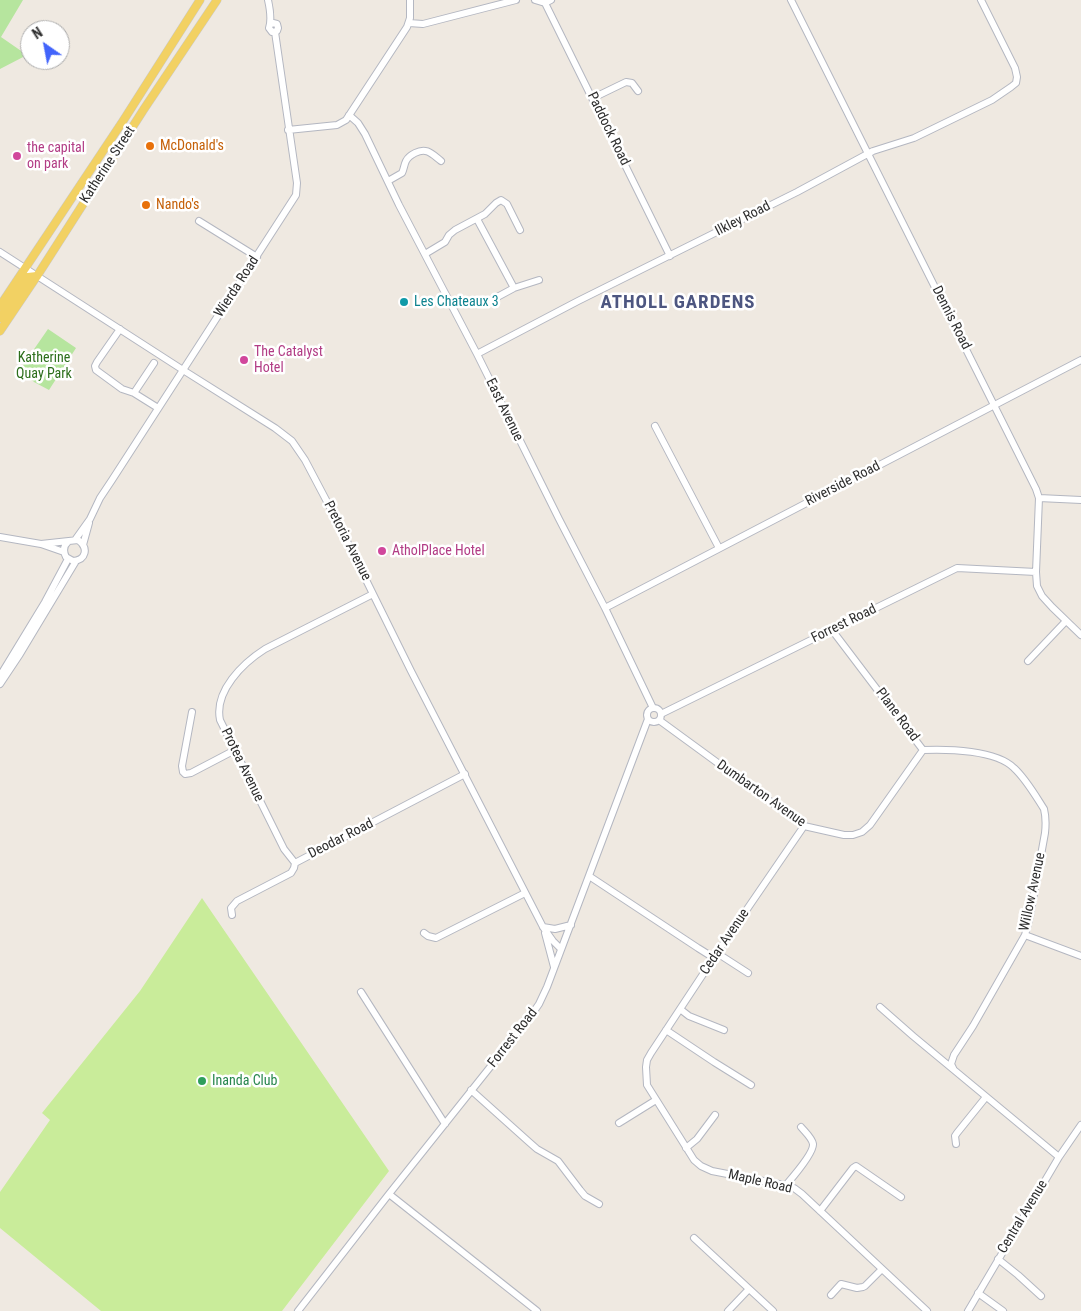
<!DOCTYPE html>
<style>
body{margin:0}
#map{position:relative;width:1081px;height:1311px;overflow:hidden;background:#efe9e1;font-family:"Roboto Condensed",sans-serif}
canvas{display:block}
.north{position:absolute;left:20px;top:20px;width:50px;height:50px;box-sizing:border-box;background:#fff;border:1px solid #ababab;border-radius:50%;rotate:327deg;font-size:14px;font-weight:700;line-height:20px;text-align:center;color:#2e2e2e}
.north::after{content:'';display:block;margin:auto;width:18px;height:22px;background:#4264fb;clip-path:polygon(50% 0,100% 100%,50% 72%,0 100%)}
</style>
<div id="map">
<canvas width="1081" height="1311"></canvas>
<div class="north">N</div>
</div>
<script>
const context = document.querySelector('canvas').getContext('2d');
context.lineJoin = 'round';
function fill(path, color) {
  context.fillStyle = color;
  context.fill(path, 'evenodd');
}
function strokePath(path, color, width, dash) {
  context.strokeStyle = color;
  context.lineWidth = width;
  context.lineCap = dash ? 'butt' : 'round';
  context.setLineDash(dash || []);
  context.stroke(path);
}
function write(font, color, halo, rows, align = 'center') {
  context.font = font + ' "Roboto Condensed",sans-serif';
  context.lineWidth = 5;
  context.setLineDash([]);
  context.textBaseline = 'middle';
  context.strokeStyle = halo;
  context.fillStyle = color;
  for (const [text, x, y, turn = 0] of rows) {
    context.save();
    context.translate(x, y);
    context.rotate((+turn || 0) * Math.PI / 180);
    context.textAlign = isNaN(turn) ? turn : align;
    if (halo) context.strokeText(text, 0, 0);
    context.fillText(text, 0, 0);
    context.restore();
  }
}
fill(new Path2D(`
 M0,0H23L1,37L27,55L0,69Z
 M48,329L76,348L49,390L34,382L21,368Z`), '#b6e59e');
fill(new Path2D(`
 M202,898L389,1171L282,1311H101L0,1228V1192L50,1120L42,1113L140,991Z`), '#c9ec9a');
const minor = new Path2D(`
 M268,0C270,9 272,19 269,28L272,32L277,31L278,28L277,24L273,23L271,24
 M535,0L545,3L551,0
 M791,0L1036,489L1039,498L1036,572L1037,586L1042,596L1052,607L1081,635
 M545,3L670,256
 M409,23L423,24L516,0
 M593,98L626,82L632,83L638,91
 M349,115L358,123L365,134L399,205L477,354L559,519L605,608L653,708
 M288,130L337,125L346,120L407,27L410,18V0
 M388,181L402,173C404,169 404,165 406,161C408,157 411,155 415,153C427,147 432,154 441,161
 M477,219L514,288
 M199,221L257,257
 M0,252L183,370L275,428L292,441L305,460L334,515L411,671L543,927L553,941L561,949
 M425,254L445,242L449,235L455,230L485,214L496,203L501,200L507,204L520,230
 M488,302L514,288L539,280
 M120,329L97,362L95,366L96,370L122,389L134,393L158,408
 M477,354L578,301L797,192L873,151L914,138L992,100L1011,87L1016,83L1017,77L1015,68L981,0
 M134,393L154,363
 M655,426L719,548
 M1039,498L1081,500
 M0,537L41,544L64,552
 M75,540L90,519L100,498L112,480L296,195L297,183L275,32
 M41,544L78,540C89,548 86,560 73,561L66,557C63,551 63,546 68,542
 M83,545L89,523
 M605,608L1081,360
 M832,630L923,750C948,749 996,750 1014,768C1026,779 1035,795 1044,809C1046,817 1046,824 1045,833L1030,916L1025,935L973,1026L954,1055L951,1064L953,1068
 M1028,661L1066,621
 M0,676L45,602L68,559
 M0,684L20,654L76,561
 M647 715a7 7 0 1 1 14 0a7 7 0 1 1-14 0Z
 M192,712L182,766L183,772L185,774L191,773L235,750
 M661,714L957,568L1036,572
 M659,720L804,826L844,835H853L862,832L870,825L923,750
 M804,826L717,953L651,1053L647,1060L646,1067L647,1085L694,1160L701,1166L712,1171L784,1185L794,1188L802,1194L927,1311
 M295,863L284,849L220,720C214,691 243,663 265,649L373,594
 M589,876L698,948L714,958
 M232,915L231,908L237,901L291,873L294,868L295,863L465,774
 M543,927L555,929L571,925
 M424,933L428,936L436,938L525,893
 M545,933L554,967
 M1025,935L1081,956
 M717,953L748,973
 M361,992L445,1124
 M880,1007L913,1036L1059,1157
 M680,1009L689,1016L724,1030
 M666,1030L714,1062L751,1085
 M471,1090L529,1142L537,1149L558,1161L580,1190L585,1196L599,1204
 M619,1123L656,1100
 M956,1144L955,1136L957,1133L986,1097
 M686,1148L697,1139L715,1115
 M786,1185C792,1178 814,1153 813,1144C812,1138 805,1132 801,1127
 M389,1194L537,1311
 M820,1211L853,1168L856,1166L901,1197
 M694,1238L773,1311
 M998,1259L1018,1275L1041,1296
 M978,1293L1003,1311
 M831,1295L841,1284L857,1288L863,1287L865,1286L882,1269
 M298,1311L389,1194L530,1017L539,1004L547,987L648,719
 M728,1311L749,1289
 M968,1311L1059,1157L1081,1125`);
const major = new Path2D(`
 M0,306L123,121L200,0
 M0,318L26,279L28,277L37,276
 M0,331L37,276L144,109L217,0`);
strokePath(minor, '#b4b7c1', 8);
strokePath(major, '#c9c9c9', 9);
strokePath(minor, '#fff', 6);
strokePath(major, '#f2d163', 8);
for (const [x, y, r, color] of [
 [150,146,5,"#e8710a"],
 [17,156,5,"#d1479c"],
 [146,205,5,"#e8710a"],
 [404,302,5,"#0f9aa8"],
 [244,360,5,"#d1479c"],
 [382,551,5,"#d1479c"],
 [202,1081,5,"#2e9e5b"]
]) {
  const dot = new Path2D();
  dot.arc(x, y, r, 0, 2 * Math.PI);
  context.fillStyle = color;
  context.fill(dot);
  strokePath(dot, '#fff', 2);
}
write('14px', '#2e2e2e', '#fff', [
 ["Paddock Road",608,129,64],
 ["Katherine Street",108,165,-57],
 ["Ilkley Road",743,219,-27],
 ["Wierda Road",237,287,-57],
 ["Dennis Road",951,318,63],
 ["East Avenue",504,410,64],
 ["Riverside Road",843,484,-27],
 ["Pretoria Avenue",347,541,63],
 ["Forrest Road",844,624,-26],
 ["Plane Road",897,715,53],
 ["Protea Avenue",242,765,64],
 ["Dumbarton Avenue",761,794,35],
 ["Deodar Road",341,839,-27],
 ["Willow Avenue",1033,892,-78],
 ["Cedar Avenue",725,942,-56],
 ["Forrest Road",513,1038,-52],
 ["Maple Road",760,1182,13],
 ["Central Avenue",1023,1217,-59]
]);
write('14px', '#c56008', '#fff', [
 ["McDonald's",160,146],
 ["Nando's",156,205]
], 'left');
write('14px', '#b23c85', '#fff', [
 ["the capital",27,148],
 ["on park",27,164],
 ["The Catalyst",254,352],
 ["Hotel",254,368],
 ["AtholPlace Hotel",392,551]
], 'left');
write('14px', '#0d838f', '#fff', [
 ["Les Chateaux 3",414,302]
], 'left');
write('14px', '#2c6e1b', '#fff', [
 ["Katherine",44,358],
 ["Quay Park",44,374]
]);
write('14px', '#27864d', '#fff', [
 ["Inanda Club",212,1081]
], 'left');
context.letterSpacing = '1px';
write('bold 19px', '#4d5680', '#fff', [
 ["ATHOLL GARDENS",678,303]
]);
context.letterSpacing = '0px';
</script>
